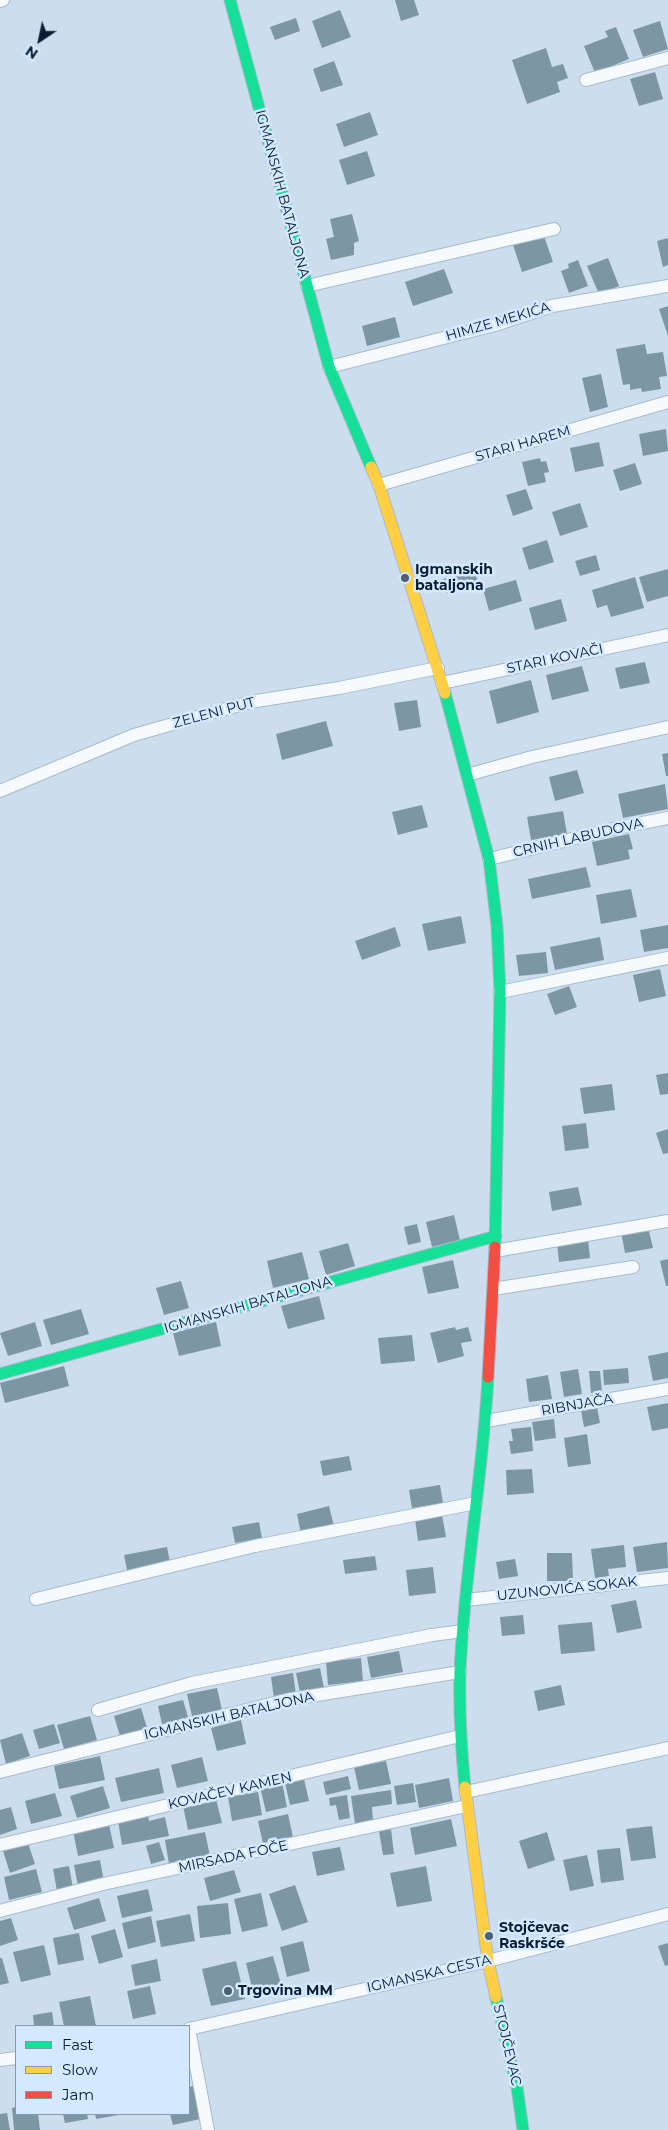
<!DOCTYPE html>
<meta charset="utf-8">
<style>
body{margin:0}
#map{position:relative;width:668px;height:2130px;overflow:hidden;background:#cde;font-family:Montserrat,sans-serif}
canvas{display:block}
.legend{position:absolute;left:15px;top:2025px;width:175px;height:90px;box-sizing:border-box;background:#d4e9ff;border:1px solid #8398ad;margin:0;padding:6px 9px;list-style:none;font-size:15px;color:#091e32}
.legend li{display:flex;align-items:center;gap:10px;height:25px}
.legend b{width:25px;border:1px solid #8398ad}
.north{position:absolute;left:15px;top:15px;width:50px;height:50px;-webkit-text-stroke:4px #d4e9ff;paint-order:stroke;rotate:214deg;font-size:14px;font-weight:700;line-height:20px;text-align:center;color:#091e32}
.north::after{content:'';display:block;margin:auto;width:18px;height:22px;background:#091e32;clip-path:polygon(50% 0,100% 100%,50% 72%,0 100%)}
</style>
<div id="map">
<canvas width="668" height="2130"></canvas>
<ul class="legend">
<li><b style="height:6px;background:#16e098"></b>Fast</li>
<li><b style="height:6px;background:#ffcf43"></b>Slow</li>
<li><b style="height:6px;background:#f24e42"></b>Jam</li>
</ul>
<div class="north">N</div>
</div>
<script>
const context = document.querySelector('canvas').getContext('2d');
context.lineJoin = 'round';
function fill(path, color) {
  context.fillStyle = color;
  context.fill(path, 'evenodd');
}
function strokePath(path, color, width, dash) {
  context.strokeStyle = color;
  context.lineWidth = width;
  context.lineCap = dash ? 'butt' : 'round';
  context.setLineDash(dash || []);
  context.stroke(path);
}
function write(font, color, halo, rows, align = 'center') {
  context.font = font + ' Montserrat,sans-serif';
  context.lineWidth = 5;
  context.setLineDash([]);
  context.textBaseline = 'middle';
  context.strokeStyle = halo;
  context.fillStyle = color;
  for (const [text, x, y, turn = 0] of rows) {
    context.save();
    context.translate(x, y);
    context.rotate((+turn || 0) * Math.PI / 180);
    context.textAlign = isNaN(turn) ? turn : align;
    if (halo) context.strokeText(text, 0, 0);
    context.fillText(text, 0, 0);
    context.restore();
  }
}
fill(new Path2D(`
 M395,0H414L419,15L401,21Z
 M340,10L351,37L322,48L312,21Z
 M296,18L300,31L275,40L270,27Z
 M660,21L668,49L643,57L633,30Z
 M616,27L629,59L595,73L584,46L608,37L605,31Z
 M546,48L552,67L563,64L568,78L557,82L560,92L527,104L512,60Z
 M334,61L343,85L321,92L313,69Z
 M655,72L663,99L639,106L630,79Z
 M370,112L378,135L344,147L336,124Z
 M367,151L375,176L347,185L339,160Z
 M352,214L359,241L354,243V255L331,260L326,239L334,237L330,219Z
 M544,236L553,262L522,272L513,245Z
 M668,238V265L663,267L657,241Z
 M608,258L619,286L599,294L587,266Z
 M578,260L588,286L569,293L561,271L569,268L568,264Z
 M444,269L453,293L413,306L405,282Z
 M668,306V336L659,309Z
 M395,317L400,337L367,346L362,326Z
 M645,344L647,354L663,352L667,376L659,377L661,389L642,392L641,388L630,390V384L623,385L616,349Z
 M601,374L608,407L590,412L582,378Z
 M666,429L668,451L643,456L639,434Z
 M599,442L604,466L575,472L570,448Z
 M540,458L541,462L546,461L549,472L544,473L546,482L528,486L522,462Z
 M635,463L642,484L620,491L613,470Z
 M526,489L533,509L513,516L506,495Z
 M580,503L588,527L560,536L552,512Z
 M547,540L554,562L529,570L522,548Z
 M596,555L600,570L580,576L575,561Z
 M474,569L478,582L446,593L441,580Z
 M668,569V596L647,602L639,577Z
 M635,577L644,608L611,617L607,605L597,608L592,590Z
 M516,580L522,601L489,611L483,589Z
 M561,599L567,621L535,630L529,608Z
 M645,662L650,683L620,689L615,668Z
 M582,666L589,691L552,700L546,675Z
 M531,680L539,712L497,724L489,691Z
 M417,700L421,727L399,731L394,703Z
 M326,721L333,746L282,760L276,734Z
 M668,753V776H666L662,754Z
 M577,770L584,793L555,801L549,777Z
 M665,784L668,809L623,818L618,794Z
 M422,805L428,827L398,835L392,812Z
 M563,811L567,834L531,840L527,817Z
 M629,834L633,849L628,850L630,859L597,866L592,842Z
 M586,867L591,887L532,899L528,879Z
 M631,889L637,917L601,924L596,895Z
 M461,916L466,943L428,951L422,924Z
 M668,925V948L644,952L640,930Z
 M395,927L401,946L362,960L355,941Z
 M600,937L604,960L555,970L550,947Z
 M546,952L548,973L519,976L516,955Z
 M660,969L666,996L639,1002L633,975Z
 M569,986L577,1007L555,1015L547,994Z
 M668,1073V1094L660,1095L656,1075Z
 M612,1084L615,1110L584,1114L580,1088Z
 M586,1123L589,1148L565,1151L562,1126Z
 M668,1129V1153L663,1154L656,1133Z
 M578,1187L582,1205L552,1211L549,1192Z
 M454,1215L460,1240L432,1247L426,1222Z
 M417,1224L421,1242L408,1245L404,1227Z
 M648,1227L653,1248L625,1253L621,1232Z
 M588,1239L590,1258L559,1262L557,1243Z
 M348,1243L355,1266L326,1275L319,1251Z
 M302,1252L309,1279L273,1288L267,1261Z
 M668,1259V1286H666L660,1261Z
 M453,1260L459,1288L428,1294L422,1267Z
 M181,1281L189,1308L164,1315L156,1288Z
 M319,1296L325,1319L288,1329L281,1306Z
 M81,1309L89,1334L51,1345L43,1320Z
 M35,1322L42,1346L8,1356L0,1333Z
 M216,1322L221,1346L179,1356L173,1333Z
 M455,1327L456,1330L468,1327L472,1341L461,1343L464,1356L438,1363L430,1333Z
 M412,1335L415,1361L381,1364L378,1338Z
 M668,1352V1378L653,1381L648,1356Z
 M64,1366L69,1386L5,1403L0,1383Z
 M628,1368L629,1383L604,1385L603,1370Z
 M578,1369L582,1394L564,1397L560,1372Z
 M589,1371H600L602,1392L591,1393Z
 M548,1375L552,1399L529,1402L526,1379Z
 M668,1403V1428L652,1431L647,1407Z
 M597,1407L600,1423L584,1427L581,1410Z
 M554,1419L556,1438L535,1441L532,1422Z
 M531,1427L533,1451L511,1454L509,1441H513L511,1429Z
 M587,1434L591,1464L568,1467L564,1438Z
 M349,1456L352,1470L323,1476L320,1461Z
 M532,1469L534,1493L507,1495L506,1470Z
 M440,1485L443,1503L412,1508L409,1490Z
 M329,1506L334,1526L301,1534L297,1514Z
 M442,1515L446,1537L418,1541L415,1519Z
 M259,1522L262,1538L235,1543L232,1527Z
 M667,1542L668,1568L637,1572L633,1547Z
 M624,1545L626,1567L608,1569L609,1576L595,1578L591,1549Z
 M167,1547L171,1567L128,1575L124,1555Z
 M547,1553H572L573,1581H547Z
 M375,1556L377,1570L345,1574L343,1560Z
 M515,1559L518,1576L499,1579L496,1562Z
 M433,1567L436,1593L409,1596L406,1570Z
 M636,1600L642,1628L617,1633L611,1605Z
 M523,1615L525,1634L502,1636L500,1617Z
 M592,1622L595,1651L561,1654L558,1625Z
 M399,1651L403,1672L371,1678L367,1657Z
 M361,1658L363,1681L328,1685L326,1662Z
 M320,1668L324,1688L300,1693L296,1673Z
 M293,1673L296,1695L274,1698L271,1677Z
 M561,1685L565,1705L538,1711L534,1691Z
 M217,1688L222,1710L192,1716L187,1694Z
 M183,1700L188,1717L162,1724L158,1706Z
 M141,1708L147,1728L120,1736L114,1716Z
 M90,1716L97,1740L64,1749L57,1725Z
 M241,1720L246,1744L217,1751L211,1728Z
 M54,1724L60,1743L39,1749L33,1730Z
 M22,1733L30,1756L6,1764L0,1740Z
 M100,1756L105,1780L59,1789L54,1766Z
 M202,1757L208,1781L177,1788L171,1765Z
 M386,1761L391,1784L359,1790L354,1767Z
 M159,1768L164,1793L121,1802L115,1778Z
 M348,1776L351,1789L326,1795L323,1782Z
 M449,1778L453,1801L419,1808L415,1785Z
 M304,1779L309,1801L290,1805L285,1783Z
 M282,1782L287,1807L266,1812L260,1787Z
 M413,1783L416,1802L397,1805L394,1786Z
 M103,1786L110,1808L77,1818L70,1796Z
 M391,1790L392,1804L372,1807L373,1821L355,1824L351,1796Z
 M258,1792L262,1815L232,1821L228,1797Z
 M55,1793L62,1816L31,1824L25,1801Z
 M347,1795L350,1818L339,1820L336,1805L330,1806L329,1798Z
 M216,1799L222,1823L188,1830L183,1806Z
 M11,1807L17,1829L0,1835V1810Z
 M288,1814L293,1837L263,1844L258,1821Z
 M148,1815L149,1821L165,1817L169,1836L122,1845L118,1821Z
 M451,1819L457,1846L415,1855L410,1828Z
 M109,1824L114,1848L78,1856L73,1831Z
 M652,1826L656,1858L631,1861L626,1829Z
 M391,1829L394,1854L383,1855L379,1831Z
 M205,1832L210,1856L169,1864L165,1840Z
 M547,1832L555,1860L528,1869L519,1841Z
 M159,1842L165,1860L151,1864L146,1846Z
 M28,1843L35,1864L10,1873L3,1851Z
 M340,1847L345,1870L317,1876L312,1852Z
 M620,1848L624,1880L601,1883L597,1850Z
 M587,1855L594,1886L570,1891L563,1860Z
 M100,1860L104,1882L78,1886L74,1865Z
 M69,1866L73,1888L57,1891L53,1869Z
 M426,1866L432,1901L397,1907L390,1873Z
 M36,1869L42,1892L9,1900L4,1877Z
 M234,1870L241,1892L210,1901L204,1878Z
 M295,1885L308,1922L282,1931L269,1894Z
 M148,1889L153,1911L122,1918L117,1896Z
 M261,1893L268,1926L242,1932L234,1899Z
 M99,1898L106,1921L74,1930L67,1908Z
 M228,1903L231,1934L200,1938L197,1906Z
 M190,1914L195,1941L161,1947L156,1921Z
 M151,1916L156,1942L128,1949L122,1923Z
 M11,1918L18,1940L0,1946V1921Z
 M115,1929L123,1957L99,1964L91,1936Z
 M79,1933L84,1960L58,1965L53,1938Z
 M303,1941L310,1971L287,1977L280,1947Z
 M668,1943V1965L665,1966L658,1946Z
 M44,1945L51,1975L21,1982L13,1952Z
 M273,1956L281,1984L253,1992L246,1963Z
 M0,1958H2L9,1983L0,1985Z
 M157,1959L161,1981L135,1986L131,1965Z
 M236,1961L245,1999L211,2006L202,1969Z
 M150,1986L156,2014L133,2019L127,1991Z
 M90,1996L96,2026H64L59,2002Z
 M52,2012L54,2026H34L33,2015Z
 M198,2085L205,2118L173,2125L170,2114H189V2087Z
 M16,2107V2114H38L40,2130H14L12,2108Z
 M7,2113L10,2130H0V2114Z
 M63,2114H87L88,2119L65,2123Z
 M95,2114H118V2115L96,2119Z`), '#7d96a4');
const street = new Path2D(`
 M0,1L3,0
 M586,80L668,58
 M307,286L554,229
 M329,367L495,325L552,306L668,286
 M379,485L668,402
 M442,683L668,635
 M467,775L532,757L668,727
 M0,791L134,735L250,702L339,688L438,668
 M489,859L617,828L668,818
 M500,992L668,958
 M495,1251L668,1221
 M493,1289L633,1267
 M486,1421L668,1389
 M36,1599L255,1546L476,1503
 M466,1600L668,1578
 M98,1710L192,1683L432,1635L463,1631
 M0,1772L286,1700L460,1672
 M466,1792L668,1748
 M0,1845L460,1736
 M0,1911L103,1884L467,1806
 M189,2029L488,1961L668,1914
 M189,2029L208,2130
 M0,2060L16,2058`);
const fast = new Path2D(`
 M230,0L329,367L371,467
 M445,693L489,859L497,926L500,992L495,1247
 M0,1374L496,1236
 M465,1787C461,1748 459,1711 460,1672C464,1574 483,1476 488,1377
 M496,1997L517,2087L523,2130`);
const slow = new Path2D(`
 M371,467L379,485L445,693
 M465,1787L488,1961L496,1997`);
const jam = new Path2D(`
 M488,1377L495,1247`);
strokePath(street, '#a7bacb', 14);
strokePath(fast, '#a7bacb', 13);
strokePath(slow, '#a7bacb', 13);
strokePath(jam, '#a7bacb', 13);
strokePath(street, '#f7fafc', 12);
strokePath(fast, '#16e098', 11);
strokePath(slow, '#ffcf43', 11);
strokePath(jam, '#f24e42', 11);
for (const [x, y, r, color] of [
 [405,578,5,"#4d6174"],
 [489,1936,5,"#4d6174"],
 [228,1991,5,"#4d6174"]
]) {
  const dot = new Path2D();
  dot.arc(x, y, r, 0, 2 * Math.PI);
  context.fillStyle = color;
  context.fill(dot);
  strokePath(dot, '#d4e9ff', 2);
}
write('14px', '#091e32', '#d4e9ff', [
 ["IGMANSKIH BATALJONA",282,194,75],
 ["HIMZE MEKIĆA",498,322,-16],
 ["STARI HAREM",523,444,-16],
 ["STARI KOVAČI",555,659,-12],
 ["ZELENI PUT",214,713,-15],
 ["CRNIH LABUDOVA",578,838,-13],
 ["IGMANSKIH BATALJONA",248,1305,-16],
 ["RIBNJAČA",577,1405,-10],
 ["UZUNOVIĆA SOKAK",567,1589,-6],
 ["IGMANSKIH BATALJONA",229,1716,-13],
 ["KOVAČEV KAMEN",230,1791,-13],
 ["MIRSADA FOČE",233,1857,-12],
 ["IGMANSKA CESTA",429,1974,-13],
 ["STOJČEVAC",507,2045,77]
]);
write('bold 14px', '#091e32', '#d4e9ff', [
 ["Igmanskih",415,570],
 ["bataljona",415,586],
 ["Stojčevac",499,1928],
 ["Raskršće",499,1944],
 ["Trgovina MM",238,1991]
], 'left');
</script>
